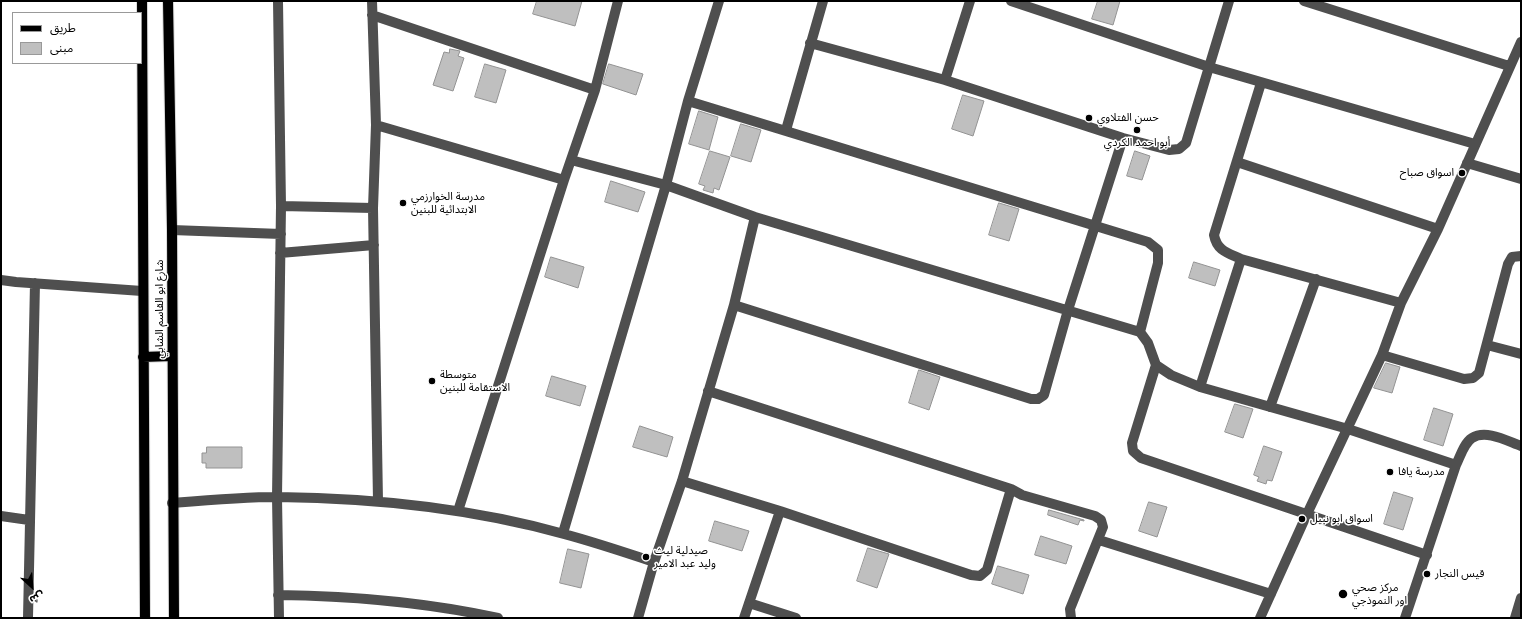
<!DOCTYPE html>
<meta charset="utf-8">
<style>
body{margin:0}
#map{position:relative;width:1522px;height:619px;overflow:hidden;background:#fff;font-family:"Noto Sans","Noto Sans Arabic",sans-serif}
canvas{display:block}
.frame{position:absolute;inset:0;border:2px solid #000;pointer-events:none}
.legend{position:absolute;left:12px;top:12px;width:130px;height:52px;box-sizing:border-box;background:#fff;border:1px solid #999;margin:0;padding:5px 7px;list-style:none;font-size:12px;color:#000}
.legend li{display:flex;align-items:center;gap:8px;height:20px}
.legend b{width:20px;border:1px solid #999}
.north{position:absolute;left:12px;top:567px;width:40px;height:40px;-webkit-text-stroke:3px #fff;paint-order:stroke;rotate:154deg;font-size:11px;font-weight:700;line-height:16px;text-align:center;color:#000}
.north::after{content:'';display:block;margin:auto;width:14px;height:18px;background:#000;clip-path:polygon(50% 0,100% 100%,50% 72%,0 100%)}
</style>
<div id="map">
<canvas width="1522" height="619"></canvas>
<div class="frame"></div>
<ul class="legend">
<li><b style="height:5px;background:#000"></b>طريق</li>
<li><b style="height:11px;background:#bfbfbf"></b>مبنى</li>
</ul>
<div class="north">ش</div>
</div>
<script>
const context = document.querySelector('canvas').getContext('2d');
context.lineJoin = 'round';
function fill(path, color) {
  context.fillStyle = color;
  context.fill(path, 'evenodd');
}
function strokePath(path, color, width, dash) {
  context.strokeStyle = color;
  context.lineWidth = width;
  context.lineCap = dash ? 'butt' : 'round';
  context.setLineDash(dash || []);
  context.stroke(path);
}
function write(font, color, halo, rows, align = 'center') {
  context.font = font + ' "Noto Sans","Noto Sans Arabic",sans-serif';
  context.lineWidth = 3;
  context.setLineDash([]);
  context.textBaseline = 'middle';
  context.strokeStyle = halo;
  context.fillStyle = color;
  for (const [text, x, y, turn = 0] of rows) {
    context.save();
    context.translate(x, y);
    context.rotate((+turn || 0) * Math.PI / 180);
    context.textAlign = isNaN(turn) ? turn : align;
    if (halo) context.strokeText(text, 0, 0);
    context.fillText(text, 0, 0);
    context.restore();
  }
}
const building = new Path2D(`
 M537,1H582L575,26L533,14Z
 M1098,1H1120L1113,25L1092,19Z
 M450,49L460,51L458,56L464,58L453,91L433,85L444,52L449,53Z
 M485,64L506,70L496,103L475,97Z
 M609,64L643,74L636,95L603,84Z
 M963,95L984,101L973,136L952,129Z
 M699,111L718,117L709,150L689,144Z
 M741,124L761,130L751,162L731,156Z
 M710,151L730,157L719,190L714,188L713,193L703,190L705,186L699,184Z
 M1135,151L1150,156L1142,180L1127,176Z
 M611,181L645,192L638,212L605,202Z
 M999,203L1019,209L1009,241L989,235Z
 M551,257L584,267L578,288L545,277Z
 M1194,262L1220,270L1215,286L1189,278Z
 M1386,363L1400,367L1392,393L1374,388Z
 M919,370L940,377L929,410L909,403Z
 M552,376L586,386L580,406L546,396Z
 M1235,404L1253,409L1243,438L1225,432Z
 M1434,408L1453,414L1443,446L1424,440Z
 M640,426L673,437L667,457L633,447Z
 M1264,446L1282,452L1272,481L1267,480L1266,484L1257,481L1259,477L1254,475Z
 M207,447H242V468H206V463H202V453H206Z
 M1394,492L1413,498L1403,530L1384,524Z
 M1149,502L1167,507L1157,537L1139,531Z
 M1049,510L1084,520V521L1080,520L1078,525L1048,515Z
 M715,521L749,531L742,551L709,541Z
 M1041,536L1072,546L1066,564L1035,555Z
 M868,548L889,554L877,588L857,581Z
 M568,549L589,554L581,588L560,583Z
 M998,566L1029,575L1023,594L992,584Z`);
fill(building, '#bfbfbf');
strokePath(building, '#939393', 1);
const major = new Path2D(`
 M142,1L145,618
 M168,1L172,230L174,618
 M143,357L172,356`);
strokePath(major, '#dbdbdb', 12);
strokePath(new Path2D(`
 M278,1L281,206L277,497L279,618
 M372,1L376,125L373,208L378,501
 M1011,1L1209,67L1475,144
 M1304,1L1509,66
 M372,15L595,90
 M810,43L945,80L1123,138L1169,150L1179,149L1186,143L1229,1
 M945,80L970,1
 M1261,83L1214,235C1217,251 1228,253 1241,259L1401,303
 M688,101L1148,242L1158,250V263L1140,332
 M376,125L564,180
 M786,130L823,1
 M571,160L666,185L755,217L1140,332L1148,343L1156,365L1132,443L1133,451L1141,458L1427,555
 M1237,162L1438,229
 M1467,163L1521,179
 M281,206L373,208
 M172,230L281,234
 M280,253L374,245
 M1,280L16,282L142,291
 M734,305L1031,399H1038L1044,395L1068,310L1123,138
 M1487,345L1521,354
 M1382,355L1464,379L1473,378L1479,373L1508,264L1512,257L1521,256
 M1156,365L1171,375L1200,387L1348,429L1456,465
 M1200,387L1241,259
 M708,391L1011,489L1022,495L1095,516L1101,520L1103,527L1070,609L1071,618
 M1270,407L1316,279
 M682,481L780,511L971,575L980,576L987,570L1011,489
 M172,503C208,500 243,497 278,497C375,498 471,508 564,534C594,542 624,552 654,562
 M458,511L564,180L595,90L618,1
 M1,516L29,520
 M563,533L666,185L688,101L719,1
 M1099,540L1271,594
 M278,595C353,596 425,602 498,618
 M749,603L796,618
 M28,618L35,283
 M638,618L654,562L682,481L734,305L755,217
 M744,618L780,511
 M1260,618L1307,514L1382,355L1401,303L1438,229L1521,42
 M1405,618L1456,465C1460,457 1464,443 1472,438C1486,429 1507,441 1521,446
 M1515,618L1521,598`), '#4f4f4f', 10);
strokePath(major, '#000', 10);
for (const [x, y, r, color] of [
 [1089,118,4,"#000"],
 [1137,130,4,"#000"],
 [1462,173,4,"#000"],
 [403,203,4,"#000"],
 [432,381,4,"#000"],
 [1390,472,4,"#000"],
 [1302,519,4,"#000"],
 [646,557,4,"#000"],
 [1427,574,4,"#000"],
 [1343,594,5,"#000"]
]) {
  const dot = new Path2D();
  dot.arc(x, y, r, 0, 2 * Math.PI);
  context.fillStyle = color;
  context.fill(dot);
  strokePath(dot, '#fff', 1.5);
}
write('11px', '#000', '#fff', [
 ["حسن الفتلاوي",1097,118],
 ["أبو احمد الكردي",1137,143,"center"],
 ["اسواق صباح",1454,173,"right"],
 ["مدرسة الخوارزمي",411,197],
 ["الابتدائية للبنين",411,210],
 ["متوسطة",440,375],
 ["الاستقامة للبنين",440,388],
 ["مدرسة يافا",1398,472],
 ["اسواق ابو نبيل",1310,519],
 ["صيدلية ليث",654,551],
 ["وليد عبد الامير",654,564],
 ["قيس النجار",1435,574],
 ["مركز صحي",1352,588],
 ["اور النموذجي",1352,601]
], 'left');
write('11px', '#000', '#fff', [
 ["شارع ابو القاسم الشابي",160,309,-90]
]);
</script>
